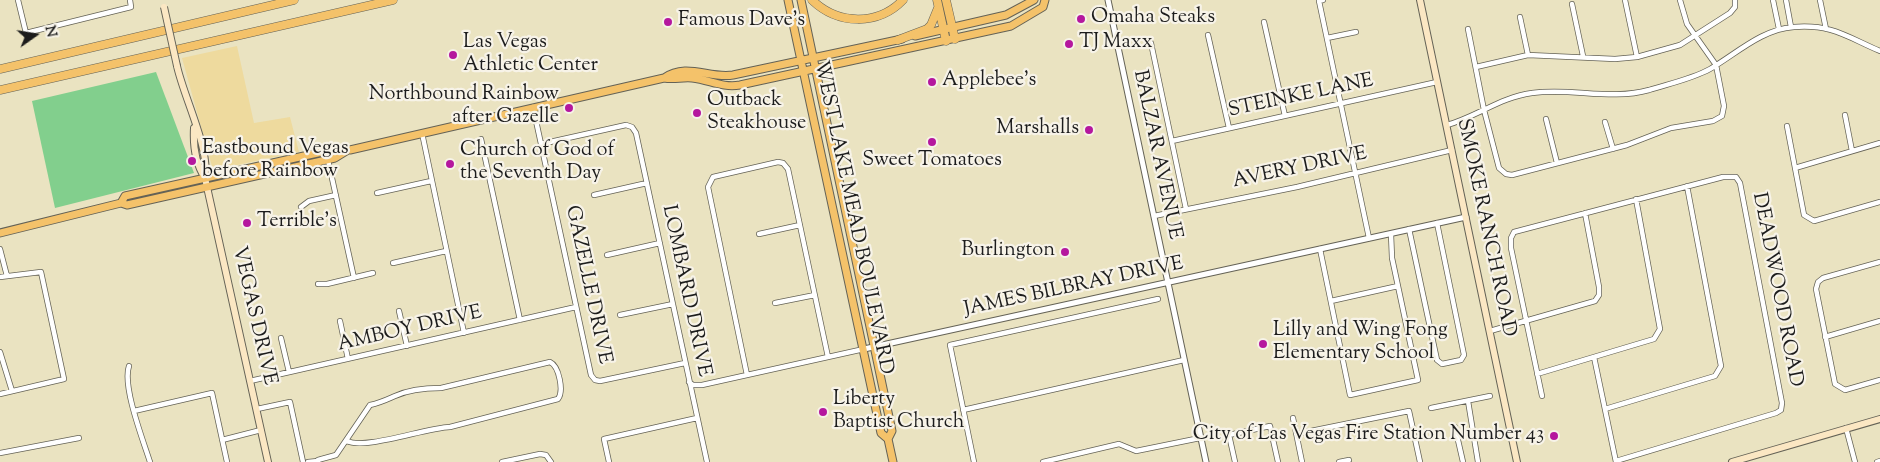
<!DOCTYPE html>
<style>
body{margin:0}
#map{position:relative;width:1880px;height:462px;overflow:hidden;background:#eae3c1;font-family:"Sorts Mill Goudy",serif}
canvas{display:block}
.north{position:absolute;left:10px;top:10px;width:50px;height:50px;-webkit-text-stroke:4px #f7f3e8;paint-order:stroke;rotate:77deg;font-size:14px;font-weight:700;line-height:20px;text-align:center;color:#1c1c1c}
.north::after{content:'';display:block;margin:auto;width:18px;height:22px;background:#1c1c1c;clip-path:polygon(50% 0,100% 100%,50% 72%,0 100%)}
</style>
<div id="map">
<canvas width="1880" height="462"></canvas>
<div class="north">N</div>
</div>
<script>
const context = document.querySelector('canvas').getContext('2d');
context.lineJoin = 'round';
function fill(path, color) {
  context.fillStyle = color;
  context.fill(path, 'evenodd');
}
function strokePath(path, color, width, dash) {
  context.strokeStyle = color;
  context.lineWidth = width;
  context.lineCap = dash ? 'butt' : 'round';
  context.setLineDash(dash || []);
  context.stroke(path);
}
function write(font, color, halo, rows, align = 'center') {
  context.font = font + ' "Sorts Mill Goudy",serif';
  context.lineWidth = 4.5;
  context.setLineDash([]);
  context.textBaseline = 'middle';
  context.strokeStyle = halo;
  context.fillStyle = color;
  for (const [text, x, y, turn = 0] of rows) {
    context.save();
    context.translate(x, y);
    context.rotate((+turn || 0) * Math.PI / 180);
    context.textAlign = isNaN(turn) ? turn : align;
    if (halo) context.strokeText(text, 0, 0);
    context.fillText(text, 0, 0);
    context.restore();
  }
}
fill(new Path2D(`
 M156,72L194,173L55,208L32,101Z`), '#82cf8d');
fill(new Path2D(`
 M237,46L254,123L290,117L299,152L213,170L182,58Z`), '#eeda9e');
const minor = new Path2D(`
 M18,0L26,33L131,7L130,0
 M1323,0L1319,1L1369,238
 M1625,0L1637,57
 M1773,0L1779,29
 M1786,0L1791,27
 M1820,0L1826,29
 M1572,4L1583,56
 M1520,17L1528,55
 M1264,22L1285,116
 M1468,29L1484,110L1499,168L1506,174L1512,175L1627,145L1671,128L1713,121L1722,116L1724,106L1716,65L1687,24L1680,0
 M1208,35L1229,128
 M1327,38L1356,32
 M1151,43L1186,209
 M1476,67L1528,55L1615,59L1637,57L1680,45L1730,13L1735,7V0
 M533,107L591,375L595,380L600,381L685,363
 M1845,115L1852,151
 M1546,119L1557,163
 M1605,122L1613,149
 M1447,125C1476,117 1501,97 1532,93C1571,87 1610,101 1649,90C1668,84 1692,79 1710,69C1736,54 1762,29 1794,27C1832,24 1847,37 1880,51
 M1787,126L1804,215L1814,221L1880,202
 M422,133L464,333
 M481,139L520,320
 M1172,141L1437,82
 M541,144L626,125L632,127L636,133L707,462
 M328,160L354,278
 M1795,168L1880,143
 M377,193L431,181
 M594,195L647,183
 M301,207L309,201L336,195
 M1154,216L1297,187L1452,150
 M1409,229L1437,360L1442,364L1461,360L1464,355L1437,223
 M759,234L800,225
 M0,249L7,276
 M1320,249L1350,395L1418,380L1392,258L1391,234
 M607,255L660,243
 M1880,262L1823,278L1818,282L1816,289L1835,384L1845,390L1880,380
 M393,263L446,251
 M0,277L41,272L64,379L0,394
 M318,284H327L373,273
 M1331,301L1398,286
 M775,303L815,295
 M399,311L407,346
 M620,315L673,304
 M340,321L348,359
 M1490,331L1595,301L1599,295V287L1585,213
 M1825,337L1880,321
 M281,338L289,372
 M0,352L12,391
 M1594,357L1616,462
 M129,366C122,386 143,440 150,462
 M1537,374L1654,339L1660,329L1636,199
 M747,375L708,187L713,177L778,162L783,163L788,169L828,357
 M250,381L576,307
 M689,382L693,385H702L864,349
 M1542,396L1511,248V238L1514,232L1723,177H1736L1740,183L1782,403L1781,410L1776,413L1616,461
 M1468,401L1478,462
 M1431,408L1490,396
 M257,409L290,402L303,462
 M1605,409L1715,376L1721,366L1687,186
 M963,410L1184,360
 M134,411L212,393L227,462
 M1293,418L1302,462
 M1455,427L1463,462
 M1846,428L1855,462
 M1296,434L1409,411L1420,462
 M222,440L261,430
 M0,453L79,438
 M318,460L336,455L370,405C380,403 386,400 395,396C408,390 427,388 441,388L550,362C559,366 564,391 558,399L450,427C425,428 365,450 347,441
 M308,462L318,461
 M502,462L540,454L546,455L551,462
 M609,462L604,439L697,418
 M974,462L950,345L1158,299
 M1043,462L1119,444L1136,451L1200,438
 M1235,462L1229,435L1270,426L1278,462
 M1339,462L1349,460
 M1877,462L1880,461`);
const tertiary = new Path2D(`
 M1108,0L1206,462
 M864,349L1466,217`);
const secondary = new Path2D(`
 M1420,0L1517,462
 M177,66C184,98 210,148 205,178L268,462
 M194,128C193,146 195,163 205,178
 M1732,462L1880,419`);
const primary = new Path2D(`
 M788,0L881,433L888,439
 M801,0L892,431L888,439L893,462
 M915,36L1006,15L1034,0
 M664,78C674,80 682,77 692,78C710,80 722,88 740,85L1011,26L1043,7L1045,0
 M121,203L125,196L304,156L336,149L350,150L664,78C687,62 709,79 733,75L902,39
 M0,233L121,203L127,205L335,158L348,150`);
const motorway = new Path2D(`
 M812,0C838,25 878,26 903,0
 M937,0L946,41
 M946,0L955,39
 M898,40L927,29L931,25L938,8
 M0,69L294,0
 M0,90L393,0`);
strokePath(minor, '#646256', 6);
strokePath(tertiary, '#646256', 7);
strokePath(secondary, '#646256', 8);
strokePath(primary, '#646256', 9);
strokePath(motorway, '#646256', 9);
strokePath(minor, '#fff', 4.5);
strokePath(tertiary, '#fff', 5);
strokePath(secondary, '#fbe7c3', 6);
strokePath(primary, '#f4c26a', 7);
strokePath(motorway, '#f4c26a', 8);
const secondaryBridge = new Path2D(`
 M164,7L177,66`);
strokePath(secondaryBridge, '#646256', 8, []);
strokePath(secondaryBridge, '#fbe7c3', 6);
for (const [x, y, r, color] of [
 [1081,19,5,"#b5179e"],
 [668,22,5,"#b5179e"],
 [1069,44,5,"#b5179e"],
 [453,55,5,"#b5179e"],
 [932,82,5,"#b5179e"],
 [569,108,5,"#b5179e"],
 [697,113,5,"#b5179e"],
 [1089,130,5,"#b5179e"],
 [932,142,5,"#b5179e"],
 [192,161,5,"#b5179e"],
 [450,164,5,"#b5179e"],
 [247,223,5,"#b5179e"],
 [1065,252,5,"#b5179e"],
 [1263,344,5,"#b5179e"],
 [823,412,5,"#b5179e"],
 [1554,436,5,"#b5179e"]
]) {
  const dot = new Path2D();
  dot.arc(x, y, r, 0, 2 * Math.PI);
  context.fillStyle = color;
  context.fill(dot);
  strokePath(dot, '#f7f3e8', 2);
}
write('20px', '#1c1c1c', '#f7f3e8', [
 ["Omaha Steaks",1091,19],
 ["Famous Dave's",678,22],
 ["Las Vegas",463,44],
 ["Athletic Center",463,67],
 ["TJ Maxx",1079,44],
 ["Applebee's",942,82],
 ["Northbound Rainbow",559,96,"right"],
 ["after Gazelle",559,119,"right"],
 ["Outback",707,102],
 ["Steakhouse",707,125],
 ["Marshalls",1079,130,"right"],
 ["Eastbound Vegas",202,150],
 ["before Rainbow",202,173],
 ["Church of God of",460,152],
 ["the Seventh Day",460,175],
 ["Sweet Tomatoes",932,162,"center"],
 ["Terrible's",257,223],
 ["Burlington",1055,252,"right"],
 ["Lilly and Wing Fong",1273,332],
 ["Elementary School",1273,355],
 ["Liberty",833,401],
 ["Baptist Church",833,424],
 ["City of Las Vegas Fire Station Number 43",1544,436,"right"]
], 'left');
write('20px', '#1c1c1c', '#f7f3e8', [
 ["STEINKE LANE",1301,97,-12],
 ["BALZAR AVENUE",1156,155,78],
 ["AVERY DRIVE",1300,169,-12],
 ["WEST LAKE MEAD BOULEVARD",852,218,78],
 ["SMOKE RANCH ROAD",1485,228,78],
 ["GAZELLE DRIVE",587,285,78],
 ["JAMES BILBRAY DRIVE",1074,288,-12],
 ["DEADWOOD ROAD",1776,290,79],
 ["LOMBARD DRIVE",685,291,78],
 ["VEGAS DRIVE",253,316,77],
 ["AMBOY DRIVE",410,330,-13]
]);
</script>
